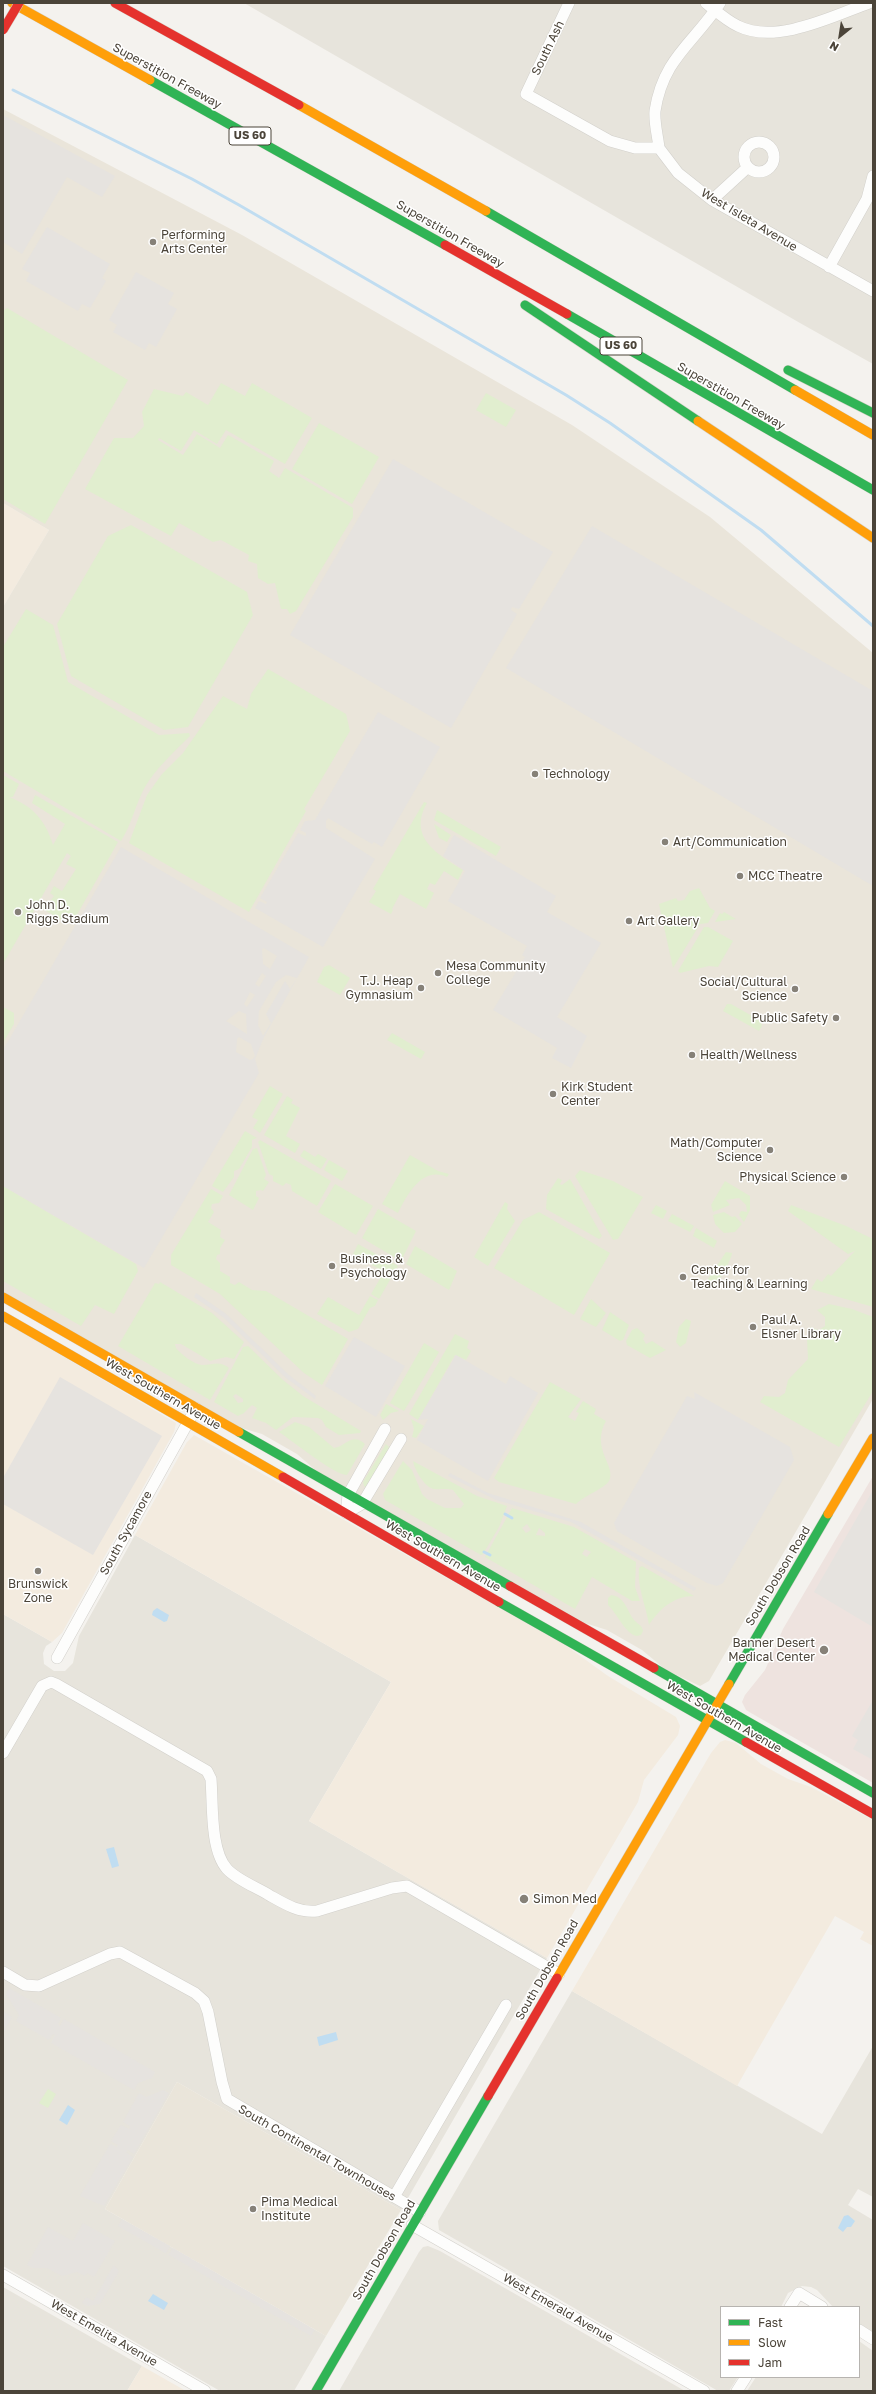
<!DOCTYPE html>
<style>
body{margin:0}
#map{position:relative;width:876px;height:2394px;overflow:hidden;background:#f4f2ee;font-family:"Golos Text",sans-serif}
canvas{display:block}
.frame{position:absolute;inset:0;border:4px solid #4b4439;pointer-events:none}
.legend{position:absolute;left:720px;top:2306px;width:140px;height:72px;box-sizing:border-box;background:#fff;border:1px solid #b7b4b0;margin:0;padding:5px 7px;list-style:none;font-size:12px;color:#4b4439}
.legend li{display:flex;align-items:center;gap:8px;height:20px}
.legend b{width:20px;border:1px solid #b7b4b0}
.north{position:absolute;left:820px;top:16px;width:40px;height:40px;-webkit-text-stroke:3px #fff;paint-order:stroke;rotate:210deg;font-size:11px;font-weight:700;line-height:16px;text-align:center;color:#4b4439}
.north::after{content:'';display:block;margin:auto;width:14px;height:18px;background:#4b4439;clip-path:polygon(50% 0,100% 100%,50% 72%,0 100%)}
</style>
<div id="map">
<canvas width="876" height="2394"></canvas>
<div class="frame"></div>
<ul class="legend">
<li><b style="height:5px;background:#30b455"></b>Fast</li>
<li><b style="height:5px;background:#ff9f0a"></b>Slow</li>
<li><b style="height:5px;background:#e5322d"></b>Jam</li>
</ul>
<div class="north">N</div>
</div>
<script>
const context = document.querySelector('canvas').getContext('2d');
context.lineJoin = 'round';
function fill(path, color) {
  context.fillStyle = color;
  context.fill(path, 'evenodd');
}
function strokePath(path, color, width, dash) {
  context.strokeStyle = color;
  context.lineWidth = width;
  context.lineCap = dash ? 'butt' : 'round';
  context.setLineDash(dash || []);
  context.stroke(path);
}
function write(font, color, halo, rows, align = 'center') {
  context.font = font + ' "Golos Text",sans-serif';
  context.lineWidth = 3;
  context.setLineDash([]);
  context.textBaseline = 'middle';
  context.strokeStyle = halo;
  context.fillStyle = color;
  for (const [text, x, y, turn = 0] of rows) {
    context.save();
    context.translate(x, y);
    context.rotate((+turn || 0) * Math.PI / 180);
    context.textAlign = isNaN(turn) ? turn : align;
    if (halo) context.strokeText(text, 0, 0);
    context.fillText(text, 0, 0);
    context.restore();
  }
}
fill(new Path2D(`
 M244,3H873V364L800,323Z
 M135,1535L391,1682L309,1821L547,1958L401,2210L177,2082L105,2209L326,2336L294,2391H220L3,2266V1614L52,1642L46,1646L43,1653L44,1664L54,1671H65L73,1663L79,1636Z
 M572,1991L822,2134L873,2046V2197L858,2189L848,2205L873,2220V2333L859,2324V2307H833L817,2290L811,2287L802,2286L788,2293L781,2307H721V2377H738L729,2391H718L439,2230L438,2221Z
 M428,2246L440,2251L685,2391H339L419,2252L423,2247Z
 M3,2287L142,2366L127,2391H3Z
 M859,2341L873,2351V2391H747L756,2377H859Z`), '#e7e4dc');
fill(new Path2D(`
 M3,503L49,530L3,607Z
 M3,1321L176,1423L174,1432L62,1633L52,1642L3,1614Z
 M194,1435L565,1645L608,1676L676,1717L680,1726L678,1735L644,1780L638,1802L547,1958L309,1821L391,1682L135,1535L187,1442Z
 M725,1740L736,1743L761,1764L788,1779L811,1787L873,1820V1946L860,1939L864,1932L835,1916L737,2086L572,1991L711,1753L720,1742Z
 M142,2366L186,2391H127Z`), '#f3ebdf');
fill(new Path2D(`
 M3,109L242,235L572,425L710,517L873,653V1399L709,1681L700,1686L666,1670L642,1650L607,1630L585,1623L320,1474L297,1454L262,1434L238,1427L3,1292V607L49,530L3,503Z
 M177,2082L401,2210L326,2336L105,2209Z`), '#eae5da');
fill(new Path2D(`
 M873,1476V1783L751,1713L746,1710L742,1702L745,1695L765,1670L783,1629Z`), '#eee3df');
fill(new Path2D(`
 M7,308L128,380L45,524L3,499V311Z
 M221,383L245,396L252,383L312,418L285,464L226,430L217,444L194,430L181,451L159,438L158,440L183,455L197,434L220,448L228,435L274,461L269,471L279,478L285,468L353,508V517L296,611L290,614L287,609H281L275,583L268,584L258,578L257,564L248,561L249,555L221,540L213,542L179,523L171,536L85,489L114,438H133L144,426L142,412L154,389L183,396L186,392L208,405Z
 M486,393L516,410L506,427L476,410Z
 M319,423L379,457L352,504L292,469Z
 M131,525L247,592L253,615L188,727L164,730L71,676L57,624L108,536Z
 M26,609L53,625L68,682L159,735L189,733L190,736C174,752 156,768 145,787C135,805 132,824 121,841L3,771V647Z
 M268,669L346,714L350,731L304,809L306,811L249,912L129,843L147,795L162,774L183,753L223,696L247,709L251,694Z
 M3,775L19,784L13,797H9C33,806 46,821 53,845L65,824L32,803L35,795L118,842L74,920L70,918L67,923L41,908L45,901L49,903L54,896L50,893L54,886L62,891L76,869L66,864L71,856L67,853L3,964Z
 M424,802L427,803C407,838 439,855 463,870L458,880L444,871L435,885L430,883L427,889L434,893L426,909L400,894L392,909L393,910L391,914L369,902L376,891L373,889Z
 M437,810L501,847L496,856L434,820Z
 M434,824L451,835L447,842L439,838Z
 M699,888L710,908L715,911L708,923L700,924L673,968L659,904L676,898L678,901L684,900L690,891Z
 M724,912L736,919L715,922L720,913L722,914Z
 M704,927H708L733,941L718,967L709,966L680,973L678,971Z
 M329,965L350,978L340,995L317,982L324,967Z
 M727,1004H731L761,1021L762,1026L759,1031L723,1011Z
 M3,1007L14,1013V1024L3,1043Z
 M392,1033L425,1052L421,1059L387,1040Z
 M270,1086L283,1094L260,1133L253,1128L258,1120L252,1117Z
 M287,1096L293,1100L291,1103L300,1108L286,1136L300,1144L295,1153L264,1135Z
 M245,1131L257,1138L252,1140V1147L239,1169L234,1171V1177L223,1192L212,1186L214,1182Z
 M260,1140L331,1181L317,1206L292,1191L291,1185L286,1183L283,1186L273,1181V1176L269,1174L258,1142Z
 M257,1148L266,1175L264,1179L269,1182L263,1191L261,1190L256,1191V1196L259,1198L253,1210L229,1195L253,1149Z
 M304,1150L315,1157L318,1154L327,1159L321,1169L300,1156Z
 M410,1155L438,1171L449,1174L447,1177C422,1166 407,1195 398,1213L382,1204Z
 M329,1160L348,1171L342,1181L324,1170Z
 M580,1170L613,1181L643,1197L618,1239L613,1240L575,1176Z
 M558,1178L562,1180L560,1184L562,1185L570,1179L602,1236L599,1239L546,1209L547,1195Z
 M725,1181L750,1196V1210L744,1222L739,1215L741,1211L747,1212L746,1205L739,1198L726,1200L730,1205L713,1212L711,1205Z
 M335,1184L373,1206L356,1235L318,1212Z
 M3,1186L136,1264L138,1271L114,1314L95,1305L81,1326L3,1281Z
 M211,1189L223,1196L219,1203L212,1204L211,1208L214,1212L208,1222L221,1230L220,1237L225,1240L220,1248V1254L217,1255L216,1259L220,1263V1271L230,1277V1283L235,1285L239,1282L252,1290L266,1291L348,1339L322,1385L304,1373L220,1294L171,1265V1255Z
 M505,1202L508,1204L507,1209L515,1221L488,1266L474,1257Z
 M656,1205L667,1211L663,1219L651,1213Z
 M791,1205L846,1226L873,1239V1307L811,1289L817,1279L822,1282L828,1274L831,1276L855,1251L848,1254L788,1211Z
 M378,1209L416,1231L401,1261L362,1238Z
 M539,1212L610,1253L574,1315L494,1268L523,1220Z
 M724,1212L732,1217L735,1216L742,1224L735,1232L724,1233L715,1224L713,1215Z
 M672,1214L694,1226L690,1232L668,1221Z
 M696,1228L717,1241L714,1248L693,1236Z
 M358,1244L398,1266L379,1299L371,1294L384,1272L353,1254Z
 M415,1246L457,1271L449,1290L406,1264Z
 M726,1252L732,1253C732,1258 719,1283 714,1287L709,1286L708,1279Z
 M160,1282L212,1313L244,1342L234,1359L226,1357L210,1361L181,1344H175L176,1348C181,1354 193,1364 202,1365C213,1365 219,1360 229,1368L210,1400L118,1346L155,1283L159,1284Z
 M370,1296L378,1300L375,1306L370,1308L358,1329L349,1332L317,1314L328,1297L359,1315Z
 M591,1299L606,1313L596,1327L580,1319Z
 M829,1304L852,1309L873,1317V1391L839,1447L760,1402L764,1396L779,1397L785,1393L788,1380L808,1359L807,1339L810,1327L819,1330L825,1326V1317L817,1310Z
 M610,1312L629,1325L623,1340L620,1341L602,1330Z
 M686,1319L691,1321L686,1343L680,1347L676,1342L679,1327Z
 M637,1328L645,1335L643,1339L646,1344L652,1341L666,1350L650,1358L627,1345L626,1341L632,1330Z
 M455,1334L469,1341L467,1348L471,1351L466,1360L455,1355L418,1420L409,1414Z
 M424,1343L439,1352L404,1411L390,1403Z
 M248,1346L283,1380L303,1396L361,1431L360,1433L339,1435L326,1427L322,1420L318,1418L293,1417L276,1430L266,1423L252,1418L257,1408L252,1405L244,1413L238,1416L214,1402L243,1347ZM236,1394L243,1399V1402L238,1403L233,1396Z
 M550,1382L581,1399L568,1417L575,1421L579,1413L576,1412L583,1401L596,1409L594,1414L606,1421C590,1449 617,1466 609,1481C605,1488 584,1496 576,1504L499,1482L494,1478Z
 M386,1404L399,1411L391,1413L383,1420L380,1415Z
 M411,1419L424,1426L416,1438L412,1437L414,1429Z
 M295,1422L309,1427L334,1448C346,1447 351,1432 365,1444L347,1475C336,1476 291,1440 279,1432Z
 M386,1444L390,1448L366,1487L364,1486L363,1482Z
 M403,1461L412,1470L422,1494L427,1499L445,1508H461L464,1504L453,1490C446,1488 440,1490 434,1489C425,1488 414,1469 413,1461L477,1496L507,1506L499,1527L483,1554L481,1555L385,1500L383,1494Z
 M512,1508L574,1527L636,1562L635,1587L640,1601H632L592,1577L575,1609L485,1557ZM527,1524L531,1530L526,1533L522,1528ZM539,1528L545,1533V1536L536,1535ZM585,1549L591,1552L587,1557L582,1554Z
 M642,1566L694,1596C674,1596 659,1609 649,1625C646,1605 637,1588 639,1568Z
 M611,1595C626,1597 627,1612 635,1621C639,1625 642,1625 643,1631L641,1635L637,1636C625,1634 617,1613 608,1605V1598Z
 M48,2089L56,2094L48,2108L39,2103Z`), '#e1eecf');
fill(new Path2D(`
 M3,115L115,176L102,197L67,177L22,254L3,242Z
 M47,227L110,264L102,278L106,281L90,308L82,304L78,311L26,281L30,273L22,269Z
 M136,272L174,293L168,304L177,309L156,347L149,343L145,350L113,332L117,325L109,320Z
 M393,459L553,552L519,609L512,607L511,610L517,614L451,728L290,635Z
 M592,526L873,691V886L506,668Z
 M378,712L440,747L382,847L374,842L372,844L328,818L326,821V828L375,859L323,947L255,908L259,901L266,904L267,902L260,898L298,833L306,836V833L300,830L305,821L315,820Z
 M454,835L556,896L547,912L601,943L557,1017L587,1036L571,1068L552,1058L557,1048L493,1010L525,957L522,955L527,946L448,901L465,871L443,856Z
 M121,847L309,957L264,1037L255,1059L259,1073L144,1268L3,1186V1050ZM264,948L277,956L270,969L263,964L262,949ZM262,973L266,976L259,987L255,984ZM286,975L297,978L290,989L285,981L266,1014L271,1023L263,1036L258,1025L259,1011L276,982ZM250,992L255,995L247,1007L244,1004ZM239,1011L246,1014L247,1034L226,1021ZM239,1037L251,1044L255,1056L253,1059L250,1060L236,1052L237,1039Z
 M196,1293L225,1313L289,1375L316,1396L315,1399L286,1378L223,1317L194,1297Z
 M354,1337L405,1366L376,1417L325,1386Z
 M456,1355L506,1384L510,1376L538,1393L488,1481L417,1440L428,1419L418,1420Z
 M60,1377L162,1436L93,1555L3,1504V1478Z
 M694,1392L790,1447L794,1460L723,1583L717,1586L707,1583L617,1531L614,1523L687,1396L695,1399Z
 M450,1473L488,1493L581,1522L696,1588L694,1591L571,1522L496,1500L448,1476Z
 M873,1490V1627L814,1592Z
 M873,1700V1760L853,1749L858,1740L852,1736Z
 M9,1988L61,2018L58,2024L60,2026L64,2019L155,2072L152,2078L138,2083L134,2090L51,2043L55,2035L53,2034L49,2040L16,2021L19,2015L6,1994Z
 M3,2011L12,2017L3,2033Z
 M163,2090L169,2093L134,2154L128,2150L126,2152L133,2157L104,2206L80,2196L110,2144L117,2147L118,2145L111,2141L121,2125L129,2129L130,2126L123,2122L139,2093L146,2097Z
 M122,2219L170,2246L166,2253L168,2255L173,2248L315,2330L311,2336L118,2226Z
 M83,2223L115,2241L94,2277L87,2273L85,2276L77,2272L62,2276L47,2268H33L27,2265L48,2227L73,2241Z
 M114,2265L119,2271L100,2304L88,2306L82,2303L86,2297L93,2301Z`), '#e6e3df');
fill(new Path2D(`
 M157,1608L169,1615L167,1621L164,1622L152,1615L153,1611Z
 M114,1847L119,1866L112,1868L106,1849Z
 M336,2032L338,2040L319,2046L317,2037Z
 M68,2105L75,2110L67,2125L59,2120Z
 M848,2215L855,2221L851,2227H847L843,2232L838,2228L844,2216Z
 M153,2294L168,2303L164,2310L148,2301Z`), '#c0ddf1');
strokePath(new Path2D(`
 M13,90L192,179L239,205L566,395L610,423L761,530L873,626
 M505,1514L512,1518
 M484,1552L490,1555`), '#c0ddf1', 3);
const street = new Path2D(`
 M569,3L526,94L610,141L635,148H659L678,173L712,200L873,291
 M706,3C716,11 727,21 738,26C776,45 833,16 869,3
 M744 157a15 15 0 1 1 30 0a15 15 0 1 1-30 0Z
 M659,148C658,137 654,123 655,111C663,58 694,43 720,3
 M712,200L748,167
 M829,267L867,199L873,176
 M346,1513L362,1504L401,1439
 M346,1513L348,1495L385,1429
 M57,1658L196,1408
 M3,1753L42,1686L51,1682L56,1684L207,1771L211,1779C213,1804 210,1850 227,1869C237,1880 256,1887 269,1895C285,1904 299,1913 317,1911L392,1888L407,1886L559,1974
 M3,1972L25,1985L39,1986L110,1954L120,1952L195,1993L204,2001L208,2012L222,2082L227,2099L420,2212
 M394,2197L506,2005
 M412,2225L704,2391
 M3,2275L205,2391
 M790,2307L799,2293L822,2307
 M859,2330L873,2339
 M737,2391L746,2377`);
const fast = new Path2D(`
 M150,80L445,245
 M486,211L795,390
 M525,305L698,421
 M567,314L873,490
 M788,370L873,413
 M239,1432L510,1586
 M499,1602L746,1742
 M654,1668L873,1793
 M729,1684L828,1514
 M316,2391L488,2096`);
const slow = new Path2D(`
 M12,3L150,80
 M299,105L486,211
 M795,390L873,435
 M698,421L873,538
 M3,1297L239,1432
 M3,1316L283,1477
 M828,1514L873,1438
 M557,1978L729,1684`);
const jam = new Path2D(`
 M115,3L299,105
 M445,245L567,314
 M283,1477L499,1602
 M510,1586L654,1668
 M746,1742L873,1814
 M488,2096L557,1978`);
strokePath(street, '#d2d0cb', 12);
strokePath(fast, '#d3cfc5', 10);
strokePath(slow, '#d3cfc5', 10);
strokePath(jam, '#d3cfc5', 10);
strokePath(street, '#fdfdfc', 11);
strokePath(fast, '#30b455', 9);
strokePath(slow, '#ff9f0a', 9);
strokePath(jam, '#e5322d', 9);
const jamBridge = new Path2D(`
 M3,30L19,3`);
strokePath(jamBridge, '#d3cfc5', 10, []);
strokePath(jamBridge, '#e5322d', 9);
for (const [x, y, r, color] of [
 [153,242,4,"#868178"],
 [535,774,4,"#868178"],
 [665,842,4,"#868178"],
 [740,876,4,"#868178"],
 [18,912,4,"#868178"],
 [629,921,4,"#868178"],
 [438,973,4,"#868178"],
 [421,988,4,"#868178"],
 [795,989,4,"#868178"],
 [836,1018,4,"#868178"],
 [692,1055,4,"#868178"],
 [553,1094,4,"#868178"],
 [770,1150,4,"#868178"],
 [844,1177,4,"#868178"],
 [332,1266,4,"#868178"],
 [683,1277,4,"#868178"],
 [753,1327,4,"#868178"],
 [38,1571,4,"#868178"],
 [824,1650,5,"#868178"],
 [524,1899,5,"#868178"],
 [253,2209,4,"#868178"]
]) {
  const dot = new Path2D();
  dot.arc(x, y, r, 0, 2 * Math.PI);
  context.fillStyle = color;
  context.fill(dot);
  strokePath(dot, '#fff', 1.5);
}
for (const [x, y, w] of [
 [250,136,42],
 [621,346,42]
]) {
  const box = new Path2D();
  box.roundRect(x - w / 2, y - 9, w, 18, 3);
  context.fillStyle = '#fff';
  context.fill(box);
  strokePath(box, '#4b4439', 1);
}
write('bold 11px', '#4b4439', null, [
 ["US 60",250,136],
 ["US 60",621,346]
]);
write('12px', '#4b4439', '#fff', [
 ["South Ash",548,48,-64],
 ["Superstition Freeway",167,76,29],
 ["West Isleta Avenue",749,220,31],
 ["Superstition Freeway",450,234,30],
 ["Superstition Freeway",731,396,30],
 ["West Southern Avenue",163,1394,30],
 ["South Sycamore",126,1533,-61],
 ["West Southern Avenue",443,1556,30],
 ["South Dobson Road",778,1576,-59],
 ["West Southern Avenue",724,1717,30],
 ["South Dobson Road",547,1970,-60],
 ["South Continental Townhouses",317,2153,30],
 ["South Dobson Road",384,2250,-60],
 ["West Emerald Avenue",558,2308,30],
 ["West Emelita Avenue",104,2333,30]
]);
write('12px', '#4b4439', '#fff', [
 ["Performing",161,235],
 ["Arts Center",161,249],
 ["Technology",543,774],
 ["Art/Communication",673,842],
 ["MCC Theatre",748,876],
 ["John D.",26,905],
 ["Riggs Stadium",26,919],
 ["Art Gallery",637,921],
 ["Mesa Community",446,966],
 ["College",446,980],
 ["T.J. Heap",413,981,"right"],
 ["Gymnasium",413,995,"right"],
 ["Social/Cultural",787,982,"right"],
 ["Science",787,996,"right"],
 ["Public Safety",828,1018,"right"],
 ["Health/Wellness",700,1055],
 ["Kirk Student",561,1087],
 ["Center",561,1101],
 ["Math/Computer",762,1143,"right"],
 ["Science",762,1157,"right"],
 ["Physical Science",836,1177,"right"],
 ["Business &",340,1259],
 ["Psychology",340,1273],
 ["Center for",691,1270],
 ["Teaching & Learning",691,1284],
 ["Paul A.",761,1320],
 ["Elsner Library",761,1334],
 ["Brunswick",38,1584,"center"],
 ["Zone",38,1598,"center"],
 ["Banner Desert",815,1643,"right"],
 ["Medical Center",815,1657,"right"],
 ["Simon Med",533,1899],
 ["Pima Medical",261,2202],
 ["Institute",261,2216]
], 'left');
</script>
